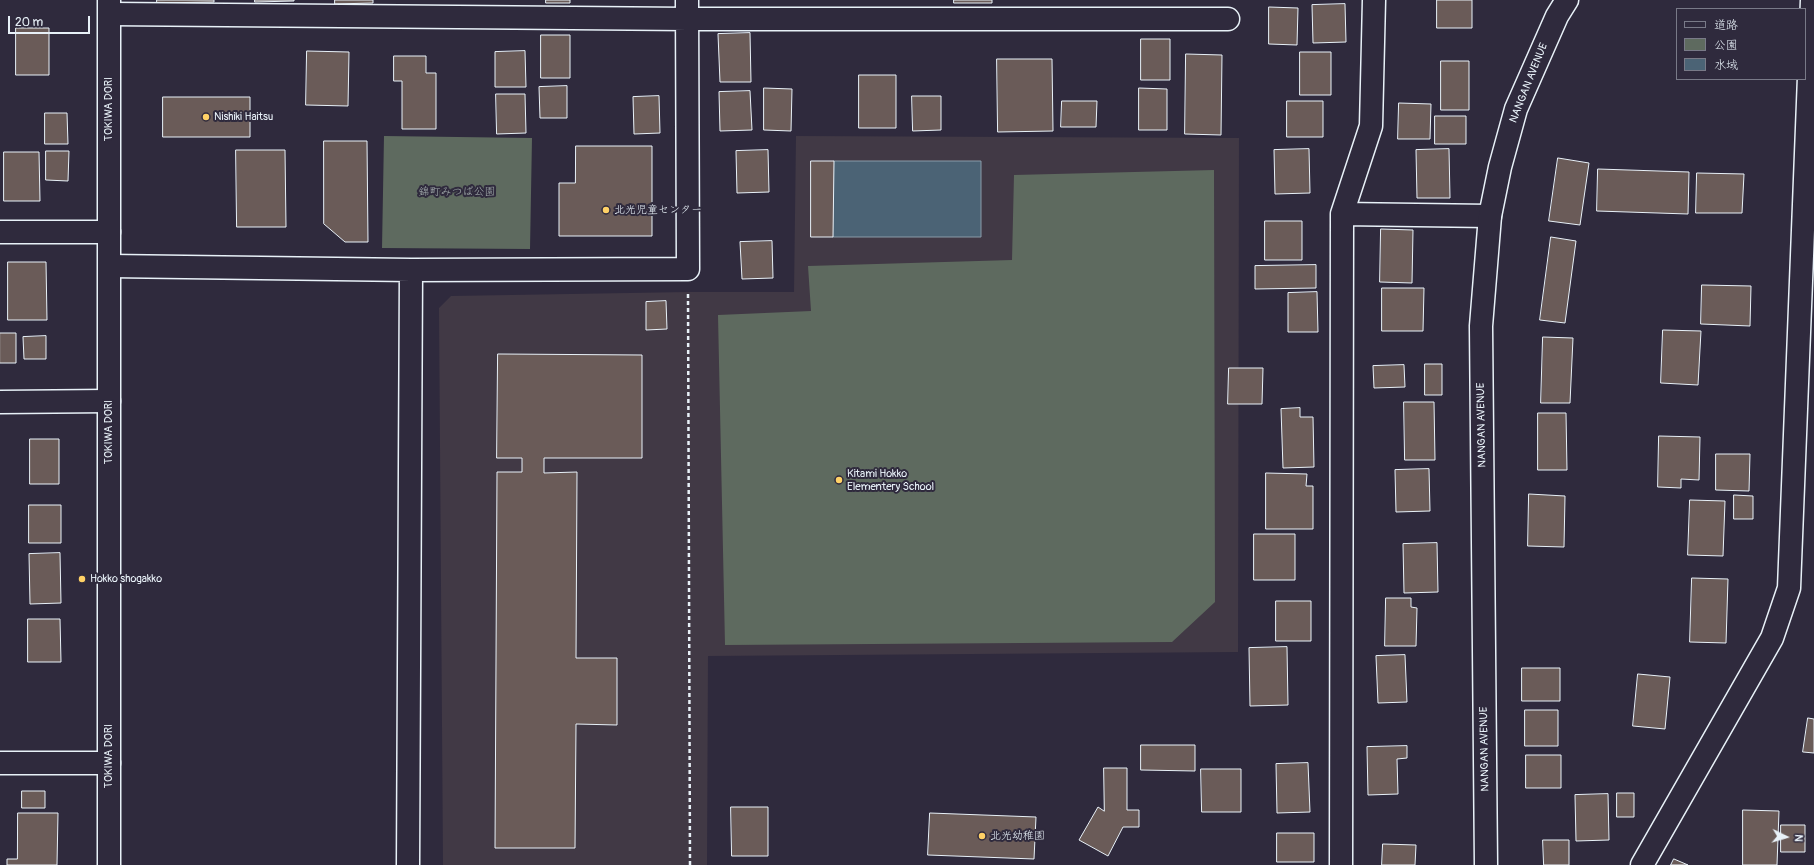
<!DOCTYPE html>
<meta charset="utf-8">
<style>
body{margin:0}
#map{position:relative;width:1814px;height:865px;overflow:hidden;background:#2f2a3d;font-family:Pangolin,"Klee One",sans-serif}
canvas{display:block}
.legend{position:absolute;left:1676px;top:8px;width:130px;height:72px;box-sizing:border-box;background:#2f2a3d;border:1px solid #797a88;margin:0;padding:5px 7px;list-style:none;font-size:12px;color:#e8f1f8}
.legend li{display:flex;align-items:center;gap:8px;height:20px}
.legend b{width:20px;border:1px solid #797a88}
.north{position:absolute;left:1766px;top:817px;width:40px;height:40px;-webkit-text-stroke:3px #2f2a3d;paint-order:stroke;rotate:95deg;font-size:11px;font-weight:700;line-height:16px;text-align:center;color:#e8f1f8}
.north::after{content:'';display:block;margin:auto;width:14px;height:18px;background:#e8f1f8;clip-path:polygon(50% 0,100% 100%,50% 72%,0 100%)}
.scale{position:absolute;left:8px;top:16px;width:82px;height:18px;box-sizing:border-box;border:2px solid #e8f1f8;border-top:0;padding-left:5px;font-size:12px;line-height:14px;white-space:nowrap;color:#e8f1f8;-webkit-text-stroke:3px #2f2a3d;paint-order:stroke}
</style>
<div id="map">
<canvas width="1814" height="865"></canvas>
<ul class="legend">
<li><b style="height:5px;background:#2f2a3d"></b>道路</li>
<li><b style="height:11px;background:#5e6a5f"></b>公園</li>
<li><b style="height:11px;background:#4b6375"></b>水域</li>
</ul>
<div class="north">N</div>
<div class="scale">20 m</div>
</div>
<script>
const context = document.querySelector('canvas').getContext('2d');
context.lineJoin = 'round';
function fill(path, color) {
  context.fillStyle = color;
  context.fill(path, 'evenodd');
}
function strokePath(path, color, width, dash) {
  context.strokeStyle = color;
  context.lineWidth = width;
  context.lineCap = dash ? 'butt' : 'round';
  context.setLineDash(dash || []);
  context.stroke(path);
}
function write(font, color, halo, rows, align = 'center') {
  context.font = font + ' Pangolin,"Klee One",sans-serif';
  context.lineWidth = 4;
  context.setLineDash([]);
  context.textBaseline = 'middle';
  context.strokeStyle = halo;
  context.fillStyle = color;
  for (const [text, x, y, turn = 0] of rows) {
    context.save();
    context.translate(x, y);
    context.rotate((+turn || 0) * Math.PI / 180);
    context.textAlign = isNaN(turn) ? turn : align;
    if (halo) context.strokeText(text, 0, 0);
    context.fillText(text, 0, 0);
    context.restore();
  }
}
fill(new Path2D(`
 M796,136L1239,138L1238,652L708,656L707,865H443L439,308L451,296L688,292H794Z`), '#413945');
fill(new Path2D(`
 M384,136L532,138L530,249L382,248Z
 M1214,170L1215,602L1172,642L725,645L718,315L811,311L808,266L1012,260L1014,175Z`), '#5e6a5f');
const water = new Path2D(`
 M834,161H981V237H833Z`);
fill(water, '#4b6375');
strokePath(water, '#8a9ca9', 1);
const building = new Path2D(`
 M157,0H214V2L157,3Z
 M255,0H294V1L255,2Z
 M335,0H373V3L335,4Z
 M546,0H570V3H546Z
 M954,0H992V3H954Z
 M1437,0H1472V28H1437Z
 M1345,4L1346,42L1313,43L1312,5Z
 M1269,7L1298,8L1297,45L1269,44Z
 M16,28H49V75H16Z
 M750,33L751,82H720L718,34Z
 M541,35H570V78H541Z
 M1141,39H1170V80H1141Z
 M307,51L349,52L348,106L306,105Z
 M525,51L526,87H495V52Z
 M1300,52H1331V95H1300Z
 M1186,54L1222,55L1221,135L1185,134Z
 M394,56H426V73H436V129H402V81H394Z
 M997,59H1052L1053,131L998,132Z
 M1441,61H1469V110H1441Z
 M859,75H896V128H859Z
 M567,86V118H540L539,87Z
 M764,88L792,89L791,131L764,130Z
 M1139,88L1167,89V130H1139Z
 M750,91L752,130L720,131L719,92Z
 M496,94H525L526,133L497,134Z
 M659,96L660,133L634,134L633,97Z
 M912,96H941V130L913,131Z
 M163,97H250V137H163Z
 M1062,101H1097L1096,127H1061Z
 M1287,101H1323V137H1287Z
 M1399,103L1431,104L1430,139H1398Z
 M45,113H67L68,144H45Z
 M1435,116H1466V144H1435Z
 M324,141H367L368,242H345L324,224Z
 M576,146H652V236H559V183H575Z
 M1309,149L1310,193L1275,194L1274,150Z
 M1449,149L1450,198H1417L1416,150Z
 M236,150H285L286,227H237Z
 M768,150L769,192L737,193L736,151Z
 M46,151H69L68,181L46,180Z
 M4,152H39L40,201H4Z
 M1558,158L1589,163L1580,225L1549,221Z
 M811,161H834L833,237H811Z
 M1598,169L1689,172L1688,214L1597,211Z
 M1697,173L1744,174L1742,213H1696Z
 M1265,221H1302V260H1265Z
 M1381,229L1413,230L1412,283L1380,282Z
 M1551,237L1576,241L1565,323L1540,320Z
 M772,241L773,278L742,279L740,242Z
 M8,262H46L47,320H8Z
 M1316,265V288L1255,289V266Z
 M1702,285L1751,286L1750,326L1701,324Z
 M1382,288H1424L1423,331H1382Z
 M1317,292L1318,332H1288V293Z
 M666,301L667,329L646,330V302Z
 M1663,330L1701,331L1698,385L1661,383Z
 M0,333H16V363H0Z
 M46,336V359H24L23,337Z
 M1543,337L1573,338L1570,403H1541Z
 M498,354L642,355V458H544V473L577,472L576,658H617V725L576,724L575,848H495L497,472H522V458H497Z
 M1425,364H1442V395H1425Z
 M1404,365L1405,387L1374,388L1373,366Z
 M1229,368H1263L1262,404H1228Z
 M1404,402H1434L1435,460H1405Z
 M1300,408V417H1313L1314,467L1283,468L1281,409Z
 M1538,413H1566L1567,470H1538Z
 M1659,436L1700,437L1699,480L1681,479V488L1658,487Z
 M30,439H59V484H30Z
 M1716,454H1750L1749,491L1716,490Z
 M1429,469L1430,511L1396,512L1395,470Z
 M1266,473L1307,474L1306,486H1313V529H1266Z
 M1529,494L1565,496L1564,547L1528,546Z
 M1734,495L1753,496V519H1734Z
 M1690,500L1725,501L1723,556L1688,555Z
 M29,505H61V543H29Z
 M1254,534H1295V580H1254Z
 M1437,543L1438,592L1404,593L1403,544Z
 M60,553L61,603L30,604L29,554Z
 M1692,578L1728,579L1726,643L1690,642Z
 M1386,598H1411V607L1417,608L1416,646H1385Z
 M1276,601H1311V641H1276Z
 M28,619H60L61,662H28Z
 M1287,647L1288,705L1250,706L1249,648Z
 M1405,655L1407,702L1378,703L1376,656Z
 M1522,668H1560V701H1522Z
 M1638,674L1670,677L1665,729L1633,726Z
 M1525,710H1558V746H1525Z
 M1808,718L1814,719V753L1803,752Z
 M1141,745H1195V771L1141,770Z
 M1407,746V758L1397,759L1398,794L1368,795L1367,747Z
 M1526,755H1561V788H1526Z
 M1308,763L1310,812L1277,813L1276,764Z
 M1104,768H1127V810H1139V827H1123L1108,856L1079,840L1098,807L1104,811Z
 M1201,769H1241V812H1202Z
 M22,791H45V808H22Z
 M1617,793H1634V817H1617Z
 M1608,794L1609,840L1576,841L1575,795Z
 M731,807H768V856H732Z
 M1743,810L1779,811L1777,865H1743Z
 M18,813H58L57,865H7V859H17Z
 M930,813L1036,817L1034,859L928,855Z
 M1781,825H1805V852H1781Z
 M1277,833H1314V862H1277Z
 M1543,840H1569V865H1544Z
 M1383,844L1416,845L1415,865H1382Z
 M1674,859L1688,865H1671Z`);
fill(building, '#6a5b58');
strokePath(building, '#e8f1f8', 1);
const street = new Path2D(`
 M110,14L688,19H1228
 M1342,214L1490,216
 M0,232H109
 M110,266L411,270L688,269L687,0
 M0,402L109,401
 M0,763H109
 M408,865L411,270
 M1341,865L1342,214L1371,126L1374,0
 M1642,865L1772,638L1789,588L1812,0`);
const secondary = new Path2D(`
 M109,0V865
 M1486,865L1481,326L1490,216L1500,167L1516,109L1557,16L1567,0`);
strokePath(street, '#e8f1f8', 25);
strokePath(secondary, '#e8f1f8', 25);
strokePath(new Path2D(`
 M688,294L690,865`), '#e8f1f8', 2.5, [4, 3]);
strokePath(street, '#2f2a3d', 22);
strokePath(secondary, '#2f2a3d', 22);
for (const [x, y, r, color] of [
 [206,117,4,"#ffd166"],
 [606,210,4,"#ffd166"],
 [839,480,4,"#ffd166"],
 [82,579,4,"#ffd166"],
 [982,836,4,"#ffd166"]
]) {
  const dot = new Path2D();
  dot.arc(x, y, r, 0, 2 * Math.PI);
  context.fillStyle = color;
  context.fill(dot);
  strokePath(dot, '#2f2a3d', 1.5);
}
write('11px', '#e8f1f8', '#2f2a3d', [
 ["NANGAN AVENUE",1529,83,-68],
 ["TOKIWA DORI",109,109,-90],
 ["NANGAN AVENUE",1482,425,-91],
 ["TOKIWA DORI",109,432,-90],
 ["NANGAN AVENUE",1485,749,-91],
 ["TOKIWA DORI",109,756,-90]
]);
write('11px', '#e8f1f8', '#2f2a3d', [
 ["Nishiki Haitsu",214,117],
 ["北光児童センター",614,210],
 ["Kitami Hokko",847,474],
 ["Elementery School",847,487],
 ["Hokko shogakko",90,579],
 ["北光幼稚園",990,836]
], 'left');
write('11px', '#aab4b3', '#2f2a3d', [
 ["錦町みつば公園",457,192]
]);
</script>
